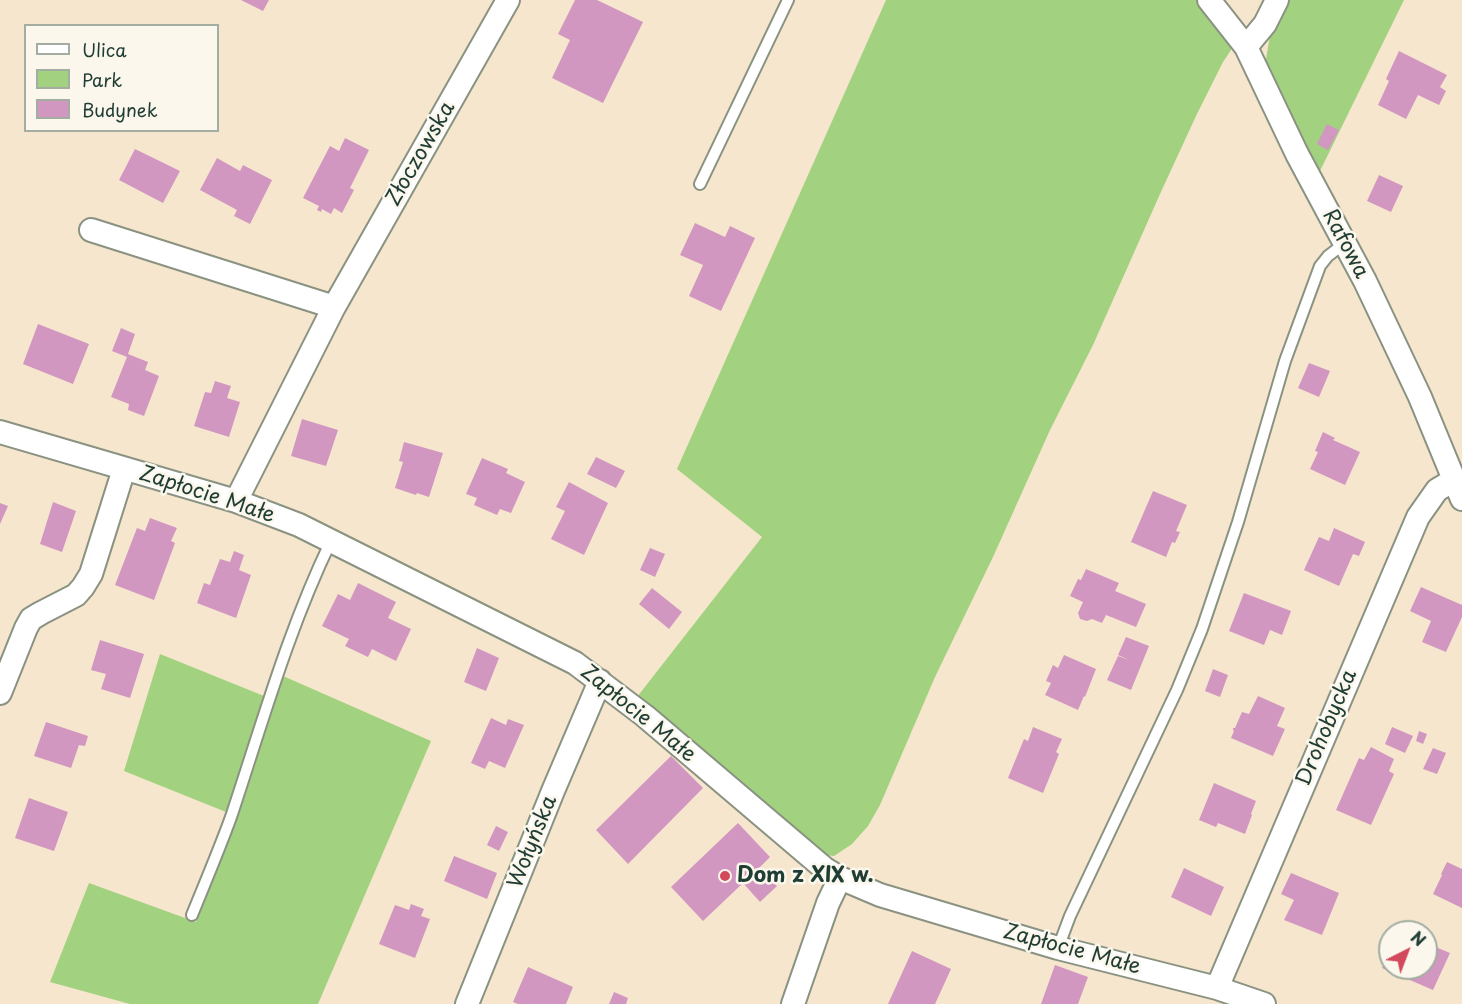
<!DOCTYPE html>
<meta charset="utf-8">
<style>
body{margin:0}
#map{position:relative;width:1462px;height:1004px;overflow:hidden;background:#f6e6ce;font-family:"Playpen Sans",sans-serif}
canvas{display:block}
.legend{position:absolute;left:24px;top:24px;width:195px;height:108px;box-sizing:border-box;background:#fbf7ec;border:2px solid #a3ada2;margin:0;padding:8px 10px;list-style:none;font-size:18px;color:#1f3d34}
.legend li{display:flex;align-items:center;gap:12px;height:30px}
.legend b{width:30px;border:2px solid #a3ada2}
.north{position:absolute;left:1378px;top:920px;width:60px;height:60px;box-sizing:border-box;background:#fbf7ec;border:2px solid #a3ada2;border-radius:50%;rotate:42deg;font-size:16px;font-weight:700;line-height:24px;text-align:center;color:#1f3d34}
.north::after{content:'';display:block;margin:auto;width:21px;height:27px;background:#d1495b;clip-path:polygon(50% 0,100% 100%,50% 72%,0 100%)}
</style>
<div id="map">
<canvas width="1462" height="1004"></canvas>
<ul class="legend">
<li><b style="height:8px;background:#fff"></b>Ulica</li>
<li><b style="height:16px;background:#a2d17f"></b>Park</li>
<li><b style="height:16px;background:#d297c0"></b>Budynek</li>
</ul>
<div class="north">N</div>
</div>
<script>
const context = document.querySelector('canvas').getContext('2d');
context.lineJoin = 'round';
function fill(path, color) {
  context.fillStyle = color;
  context.fill(path, 'evenodd');
}
function strokePath(path, color, width, dash) {
  context.strokeStyle = color;
  context.lineWidth = width;
  context.lineCap = dash ? 'butt' : 'round';
  context.setLineDash(dash || []);
  context.stroke(path);
}
function write(font, color, halo, rows, align = 'center') {
  context.font = font + ' "Playpen Sans",sans-serif';
  context.lineWidth = 5;
  context.setLineDash([]);
  context.textBaseline = 'middle';
  context.strokeStyle = halo;
  context.fillStyle = color;
  for (const [text, x, y, turn = 0] of rows) {
    context.save();
    context.translate(x, y);
    context.rotate((+turn || 0) * Math.PI / 180);
    context.textAlign = isNaN(turn) ? turn : align;
    if (halo) context.strokeText(text, 0, 0);
    context.fillText(text, 0, 0);
    context.restore();
  }
}
fill(new Path2D(`
 M886,0H1200L1232,43L1231,50L1223,62L1196,116L1160,194L1093,345L1050,430L993,557L935,677L880,805L868,826L852,844L834,856L825,855L637,697L762,537L677,469Z
 M1287,0H1404L1318,175L1265,65L1270,35Z
 M160,654L264,696L226,812L124,771Z
 M283,676L431,741L318,1004H130L50,982L89,883L196,922L234,823Z`), '#a2d17f');
fill(new Path2D(`
 M241,0H269L263,11Z
 M575,0H597L643,22L603,103L552,78L570,40L558,34Z
 M1399,51L1447,75L1440,87L1446,91L1439,105L1418,95L1406,119L1378,105L1389,81L1386,79Z
 M1327,124L1339,130L1328,150L1317,144Z
 M345,138L369,150L350,188L354,190L342,213L334,208L331,214L322,209L321,212L317,210L319,206L303,198L330,146L339,151Z
 M135,149L180,171L163,203L119,180Z
 M217,158L240,171L243,165L272,180L250,224L234,216L237,210L200,190Z
 M1379,175L1403,186L1391,212L1367,201Z
 M695,223L725,237L730,226L755,238L721,311L689,296L703,265L680,255Z
 M38,324L89,344L73,384L23,364Z
 M121,328L135,334L128,354L148,362L145,370L159,376L144,416L128,410L129,404L111,397L127,357L112,351Z
 M1309,363L1330,371L1319,397L1298,388Z
 M215,381L231,386L227,398L240,402L229,437L194,426L205,392L211,393Z
 M302,419L338,430L326,466L291,456Z
 M1323,432L1335,438L1333,440L1360,452L1345,485L1310,469L1318,452L1315,451Z
 M404,442L443,453L429,497L417,493L416,495L395,488L403,462L399,461Z
 M596,457L625,471L616,488L587,474Z
 M482,458L508,469L506,473L525,482L511,513L500,509L497,515L474,505L477,498L466,494Z
 M569,482L608,503L584,555L551,539L565,511L556,507Z
 M1153,491L1187,505L1176,531L1180,532L1175,543L1172,542L1166,557L1131,542Z
 M53,502L76,511L62,552L40,544Z
 M0,503L8,506L0,524Z
 M150,518L177,528L171,541L175,543L154,600L115,585L137,528L145,531Z
 M1334,528L1365,542L1359,556L1353,554L1339,586L1304,570L1319,537L1329,541Z
 M650,548L665,554L655,577L640,570Z
 M234,551L244,555L239,570L251,575L236,618L197,603L204,583L210,585L220,559L230,562Z
 M1086,569L1119,583L1115,591L1146,604L1136,627L1106,615L1102,623L1092,619L1087,621L1080,619L1078,613L1083,602L1070,596L1078,579L1081,580Z
 M358,583L396,602L388,618L411,629L396,661L372,649L368,657L345,646L349,639L322,626L338,594L350,600Z
 M1421,587L1462,605V617L1446,652L1422,642L1431,621L1410,611Z
 M652,588L682,612L669,629L639,604Z
 M1244,593L1291,611L1282,635L1270,630L1264,645L1229,631Z
 M1126,637L1149,646L1131,690L1107,680L1118,656L1129,660L1118,655Z
 M100,640L144,654L130,698L101,689L106,674L91,670Z
 M477,648L499,658L486,691L464,682Z
 M1064,655L1096,669L1085,697L1084,696L1078,710L1045,695L1051,683L1046,681L1053,665L1058,668Z
 M1213,669L1228,675L1220,697L1205,691Z
 M1258,696L1285,708L1277,726L1285,729L1273,756L1231,738L1234,731L1233,730V728H1235L1242,712L1249,714Z
 M491,718L506,725L508,719L524,725L505,768L489,761L485,769L471,763Z
 M46,722L88,736L85,746L79,745L71,768L34,756Z
 M1033,727L1062,739L1056,752L1059,754L1043,793L1008,778L1024,739L1028,741Z
 M1392,727L1413,736L1405,753L1385,744Z
 M1419,731L1427,734L1423,744L1416,741Z
 M1371,747L1394,759L1389,771L1394,774L1371,825L1336,810L1359,758L1364,760Z
 M1433,748L1446,753L1437,774L1423,769Z
 M671,756L703,788L628,864L596,830Z
 M1214,783L1256,801L1251,814L1252,815L1245,834L1218,823L1216,827L1199,820Z
 M29,798L68,812L54,851L15,838Z
 M738,823L770,857L759,868L777,886L760,902L743,883L703,921L671,887Z
 M496,826L508,832L499,851L487,845Z
 M454,856L497,873L487,899L444,881Z
 M1447,862L1462,869V908L1433,894L1442,875L1441,874Z
 M1184,868L1224,887L1211,916L1171,897Z
 M1291,873L1339,893L1322,935L1284,920L1294,900L1281,894Z
 M411,904L424,909L421,916L430,919L415,958L379,944L395,905L409,910Z
 M1426,943L1450,953L1433,990L1382,968L1390,951V968H1426Z
 M912,951L951,969L935,1004H888Z
 M1055,965L1088,977L1078,1004H1041Z
 M528,967L573,987L566,1004H518L513,1002Z
 M614,992L628,998L626,1004H609Z`), '#d297c0');
const service = new Path2D(`
 M700,184L788,0
 M192,915C205,883 219,850 231,817C262,724 288,630 331,541
 M1058,948L1070,916L1177,690L1202,629L1238,522L1285,361L1320,266L1328,256L1345,243`);
const minor = new Path2D(`
 M1209,0L1246,47L1297,154L1365,281L1420,397L1462,499
 M1246,47L1265,24L1277,0
 M91,230L334,307
 M0,432L236,501L299,525L575,663L645,716L825,869L840,878L880,895L1058,948L1217,988L1264,1004
 M236,501L334,307L508,0
 M0,693L26,628L31,619L41,613L76,595L83,587L91,574L124,469
 M1217,988L1418,517L1437,490L1454,480
 M467,1004L553,791L600,681
 M793,1004L828,903L840,878`);
strokePath(service, '#8a9281', 14);
strokePath(minor, '#8a9281', 26);
strokePath(service, '#fff', 10);
strokePath(minor, '#fff', 22);
for (const [x, y, r, color] of [
 [725,876,6,"#d1495b"]
]) {
  const dot = new Path2D();
  dot.arc(x, y, r, 0, 2 * Math.PI);
  context.fillStyle = color;
  context.fill(dot);
  strokePath(dot, '#fbf7ec', 2);
}
write('21px', '#1f3d34', '#fbf7ec', [
 ["Złoczowska",421,154,-60],
 ["Rafowa",1345,244,62],
 ["Zapłocie Małe",207,495,18],
 ["Zapłocie Małe",638,714,39],
 ["Drohobycka",1327,728,-67],
 ["Wołyńska",533,842,-68],
 ["Zapłocie Małe",1072,950,15]
]);
write('bold 21px', '#1f3d34', '#fbf7ec', [
 ["Dom z XIX w.",737,876]
], 'left');
</script>
